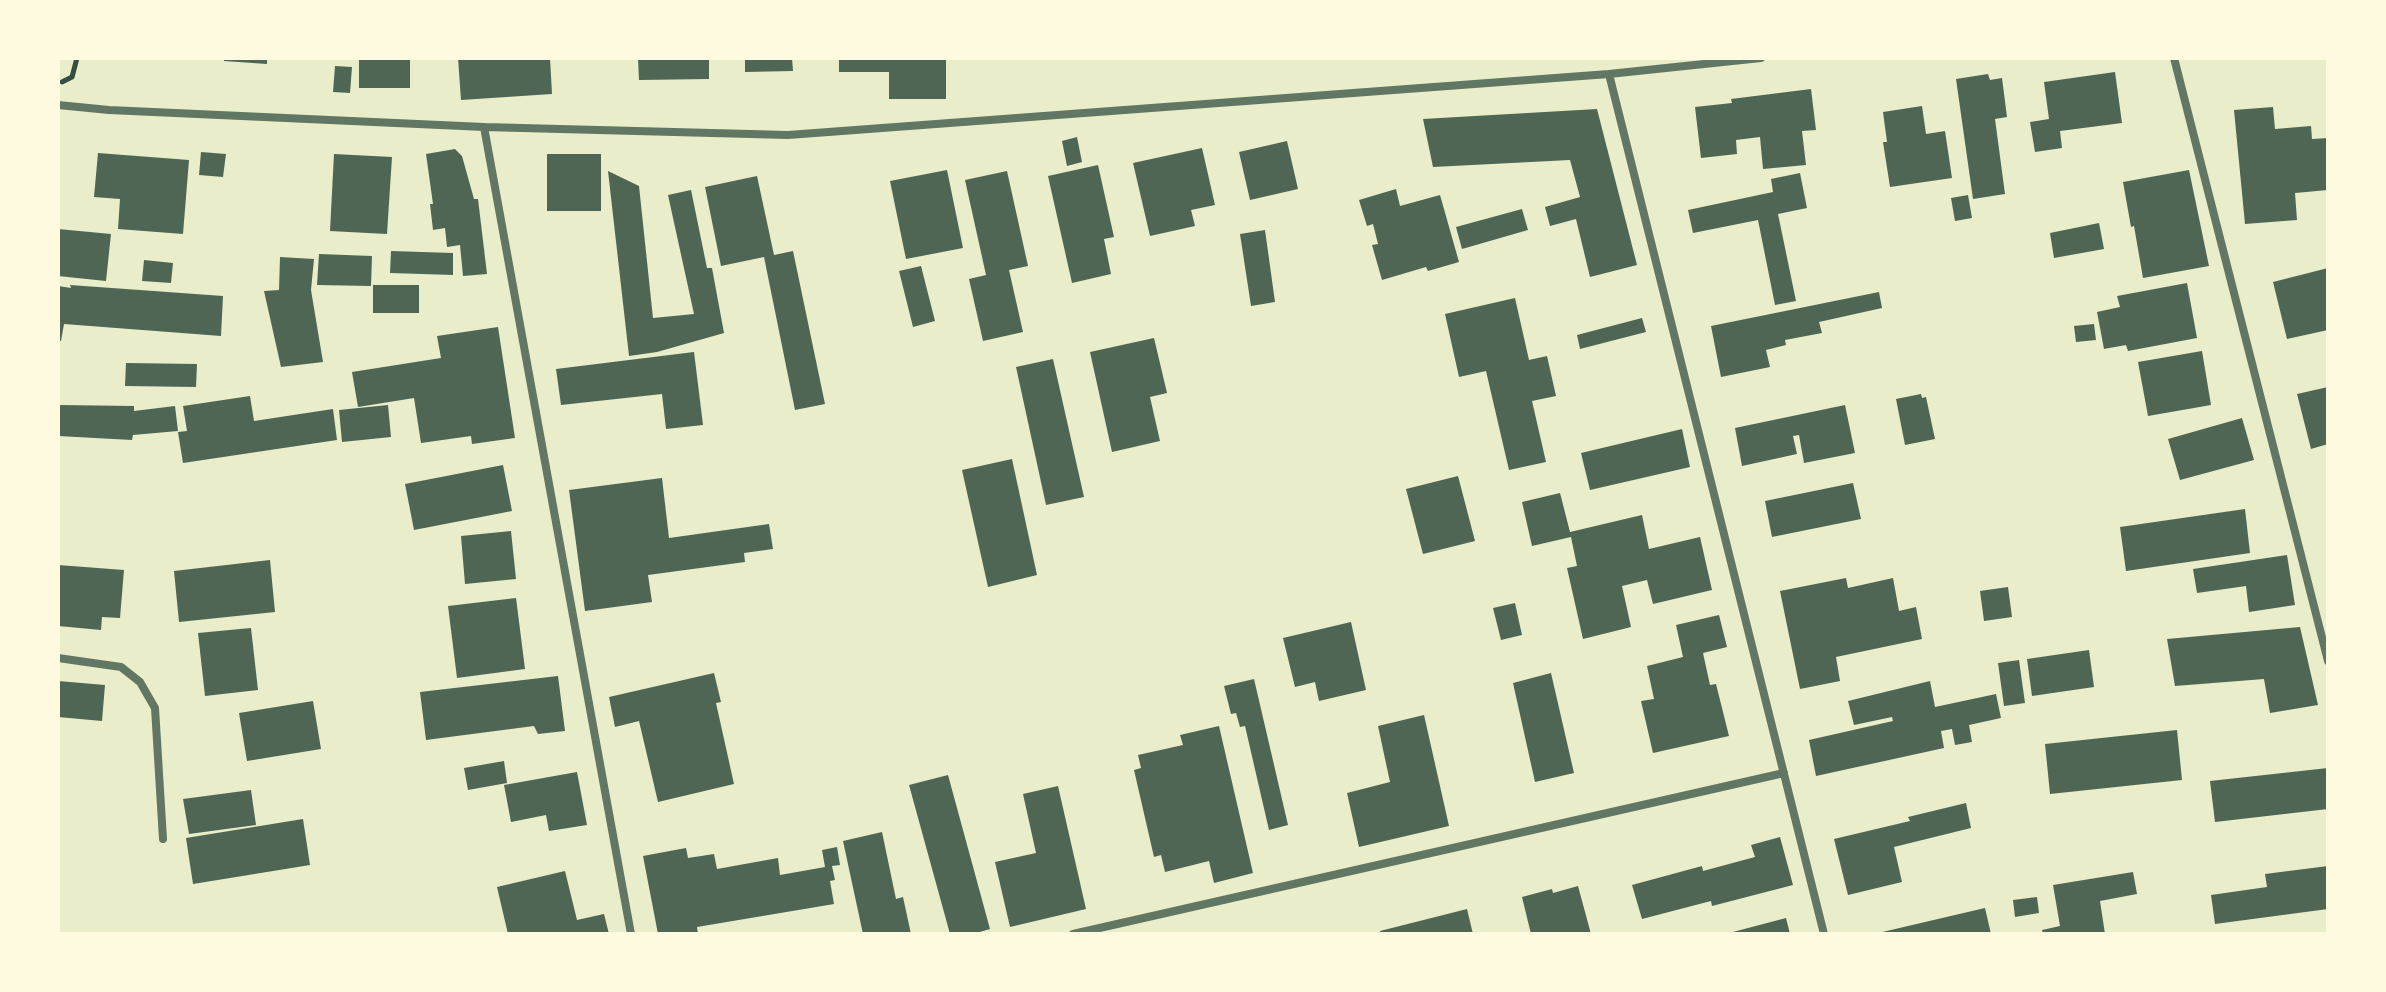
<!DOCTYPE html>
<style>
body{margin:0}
#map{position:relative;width:2386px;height:992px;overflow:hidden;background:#e9edc9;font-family:Ubuntu,sans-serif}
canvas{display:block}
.frame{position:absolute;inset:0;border:60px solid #fefae0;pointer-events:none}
</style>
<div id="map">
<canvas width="2386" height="992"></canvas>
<div class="frame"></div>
</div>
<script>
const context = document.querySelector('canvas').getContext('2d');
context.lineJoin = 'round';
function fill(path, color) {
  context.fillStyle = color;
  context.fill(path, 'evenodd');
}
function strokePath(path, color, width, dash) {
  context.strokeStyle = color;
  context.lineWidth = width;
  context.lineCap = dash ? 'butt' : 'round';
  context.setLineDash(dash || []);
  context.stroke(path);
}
fill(new Path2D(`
 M224,58H267V64L224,61Z
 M359,58H410V88H359Z
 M458,58H550L552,94L461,100Z
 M638,58H709V79L639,80Z
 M745,58H792L793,71L745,72Z
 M839,58H946V99H889V72H839Z
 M335,66L352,67L350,93L333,92Z
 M2115,72L2122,123L2060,131L2062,148L2035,152L2030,122L2049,119L2044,82Z
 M1988,74L1990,80L2002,78L2007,117L1995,119L2005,194L1973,199L1956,79Z
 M1811,89L1816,130L1802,131L1806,165L1763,169L1760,137L1736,140L1737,154L1701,158L1695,107L1732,103L1731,99Z
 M1922,106L1926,134L1945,131L1952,178L1890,187L1883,142H1887L1883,112Z
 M2273,107L2275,129L2311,126L2312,139L2328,138V190L2295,193L2297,220L2245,224L2234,110Z
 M1597,109L1637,265L1590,277L1576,219L1550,226L1545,207L1580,197L1570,160L1433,167L1423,119Z
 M1077,137L1082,162L1067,166L1062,141Z
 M1287,141L1298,189L1250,200L1239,152Z
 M1202,148L1215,205L1191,210L1195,226L1150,236L1133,163Z
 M455,149L462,156L474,199H478L487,274L463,276L460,245L447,247L445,228L433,230L430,204H433L426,154Z
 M201,152L226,154L223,177L199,175Z
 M98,153L189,160L183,234L118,229L120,199L94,197Z
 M334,154L392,157L387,234L330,231Z
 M547,154H601V211H547Z
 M1098,165L1114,237L1104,239L1111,274L1072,283L1048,176Z
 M947,170L963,248L906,259L890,181Z
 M2189,170L2209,266L2143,278L2134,226L2131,227L2123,182Z
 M608,171L639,186L653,318L694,314L668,195L691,190L707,268H712L724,333L657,352L629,356Z
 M1007,171L1028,266L1009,270L1023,332L983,341L969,279L986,275L965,180Z
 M1800,173L1807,208L1778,214L1796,301L1775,305L1758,220L1693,233L1688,210L1773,192L1771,179Z
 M757,176L774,255L793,251L825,404L795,410L764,257L721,266L705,187Z
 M1396,189L1400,206L1440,195L1459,262L1428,271L1426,267L1382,280L1372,245L1378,244L1373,224L1367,226L1359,200Z
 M1968,195L1972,218L1955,221L1951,198Z
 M1522,209L1528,230L1462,249L1456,227Z
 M2099,223L2104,249L2054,258L2050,233Z
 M58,229L111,234L106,281L58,276Z
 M1265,230L1275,302L1251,306L1240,234Z
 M391,251L453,253V275L390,273Z
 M319,254L372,256L371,286L317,285Z
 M280,257L314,259L311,290L323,362L281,367L264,291L279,290Z
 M144,260L173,263L171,283L142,281Z
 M921,266L935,321L913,327L899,271Z
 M2328,268V330L2287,339L2273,282Z
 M2187,283L2197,338L2128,351L2126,345L2104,349L2097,312L2120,307L2117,296Z
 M70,285L223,296L221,336L64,324L61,341L58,340V286L71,288Z
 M373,285H419V313H373Z
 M1879,292L1882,308L1819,322L1822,333L1785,340L1786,345L1766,350L1770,367L1721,377L1711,326Z
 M1515,298L1529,360L1547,356L1556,396L1532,401L1546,462L1509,470L1486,371L1459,377L1445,314Z
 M1642,318L1646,332L1580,349L1577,335Z
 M2094,324L2096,340L2076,342L2074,326Z
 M498,327L515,438L472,444L471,436L421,443L414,398L358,407L352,372L441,358L437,336Z
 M1154,338L1167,393L1150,397L1160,441L1112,452L1090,352Z
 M2202,351L2211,405L2148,416L2138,362Z
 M694,352L703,425L666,429L662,394L561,405L556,369Z
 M1053,359L1084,497L1046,505L1016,367Z
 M126,363L197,364L196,387L125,386Z
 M2328,387V444L2311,449L2297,394Z
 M1921,394L1922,398L1926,397L1935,439L1905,445L1896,399Z
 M250,396L254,421L333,409L337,440L183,463L178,432L187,431L183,406Z
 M58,405L134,406V411L175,406L178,431L133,435L132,440L58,436Z
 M388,405L391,437L342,442L339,410Z
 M1845,405L1855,453L1804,463L1799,435L1793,436L1797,454L1742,466L1735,428Z
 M2242,418L2254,460L2180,480L2168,439Z
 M1682,429L1690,467L1590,490L1581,453Z
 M1012,459L1037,575L988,587L962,470Z
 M503,465L512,511L414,530L405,484Z
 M1458,476L1475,541L1423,554L1406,489Z
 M662,478L669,538L769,524L773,549L744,553L745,562L648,575L652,602L585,611L569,490Z
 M1853,483L1861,519L1772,537L1765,501Z
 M1560,493L1570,532L1642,515L1649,549L1700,537L1712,590L1653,604L1647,580L1622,586L1631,627L1583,639L1567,568L1577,566L1571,537L1532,546L1522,502Z
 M2245,509L2250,553L2126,571L2120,527Z
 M511,531L516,579L465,584L461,536Z
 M2287,555L2295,605L2249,612L2246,586L2197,593L2193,569Z
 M270,560L275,612L179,622L174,571Z
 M58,565L124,570L120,618L102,617L101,630L58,626Z
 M1846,578L1848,588L1893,578L1899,611L1916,607L1922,639L1836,657L1840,681L1800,689L1780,591Z
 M2008,587L2012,617L1984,621L1980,591Z
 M516,598L525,669L457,678L448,606Z
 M1515,603L1522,635L1501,640L1493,608Z
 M1719,615L1727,647L1703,653L1710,685L1716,684L1729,736L1653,753L1641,701L1654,699L1647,666L1683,657L1676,625Z
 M1351,622L1366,690L1319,701L1315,682L1295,687L1283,638Z
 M2300,627L2318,705L2270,713L2264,679L2175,686L2167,639Z
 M251,628L258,690L205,696L198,633Z
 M2089,650L2094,687L2032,696L2027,659Z
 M2019,660L2025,703L2004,706L1998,663Z
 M714,673L721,702L716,703L734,784L658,802L639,721L615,727L609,697Z
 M1551,673L1574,773L1535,782L1513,683Z
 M558,676L565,731L538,734L534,726L426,740L420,692Z
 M1254,679L1288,825L1269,830L1245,726L1240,727L1236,713L1231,714L1224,686Z
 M58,681L105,685L102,721L58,717Z
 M1930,681L1935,707L1996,694L2001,718L1969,725L1972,742L1955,745L1952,729L1941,731L1944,748L1816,776L1809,740L1893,721L1892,717L1854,725L1848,701Z
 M313,701L321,749L247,761L239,713Z
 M1424,715L1449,826L1359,847L1347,793L1390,782L1378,726Z
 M1219,726L1253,873L1214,883L1209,861L1165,872L1161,855L1154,857L1134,770L1141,768L1138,755L1183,745L1180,735Z
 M2177,730L2182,780L2050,794L2045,744Z
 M504,761L507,783L468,790L464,768Z
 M2328,768V809L2215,822L2210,781Z
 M577,772L587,825L549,831L546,815L511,822L504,785Z
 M948,775L990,929L973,934H950L909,785Z
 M1058,786L1086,909L1010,927L995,862L1036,853L1023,794Z
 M251,790L256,825L189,834L183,799Z
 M1966,803L1971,828L1894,847L1902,882L1848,895L1834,839L1910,821L1908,817Z
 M303,819L310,865L193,884L186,838Z
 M882,832L896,899L903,897L911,934H863L843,841Z
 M1780,837L1793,885L1712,906L1711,901L1642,919L1632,885L1702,866L1703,871L1755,857L1751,845Z
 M837,847L840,865L832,866L835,880L830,881L834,904L697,927L698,934H658L643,856L686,848L688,858L714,854L717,869L778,858L780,875L825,867L822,850Z
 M2328,866V909L2215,924L2211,895L2267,887L2265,874Z
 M565,871L577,920L604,914L609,934H508L497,887Z
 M2133,872L2137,894L2100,901L2105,934H2043L2042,930L2060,926L2053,885Z
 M1578,886L1591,934H1531L1522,897L1552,889L1553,893Z
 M2037,897L2039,913L2015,917L2013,900Z
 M1985,908L1991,934H1878V933Z
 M1467,909L1473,934H1381L1380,931Z
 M1786,918L1790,934H1729V933Z`), '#4f6655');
strokePath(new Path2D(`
 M62,82L72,77L77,58`), '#344e41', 5);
strokePath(new Path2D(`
 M2174,58L2328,661
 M1609,74L1824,934
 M58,105L109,110L484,127L788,135L1609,74L1761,58
 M484,127L631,934
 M58,658L121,667L140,682L155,708L163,839
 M1073,934L1784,773`), '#617663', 8);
</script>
